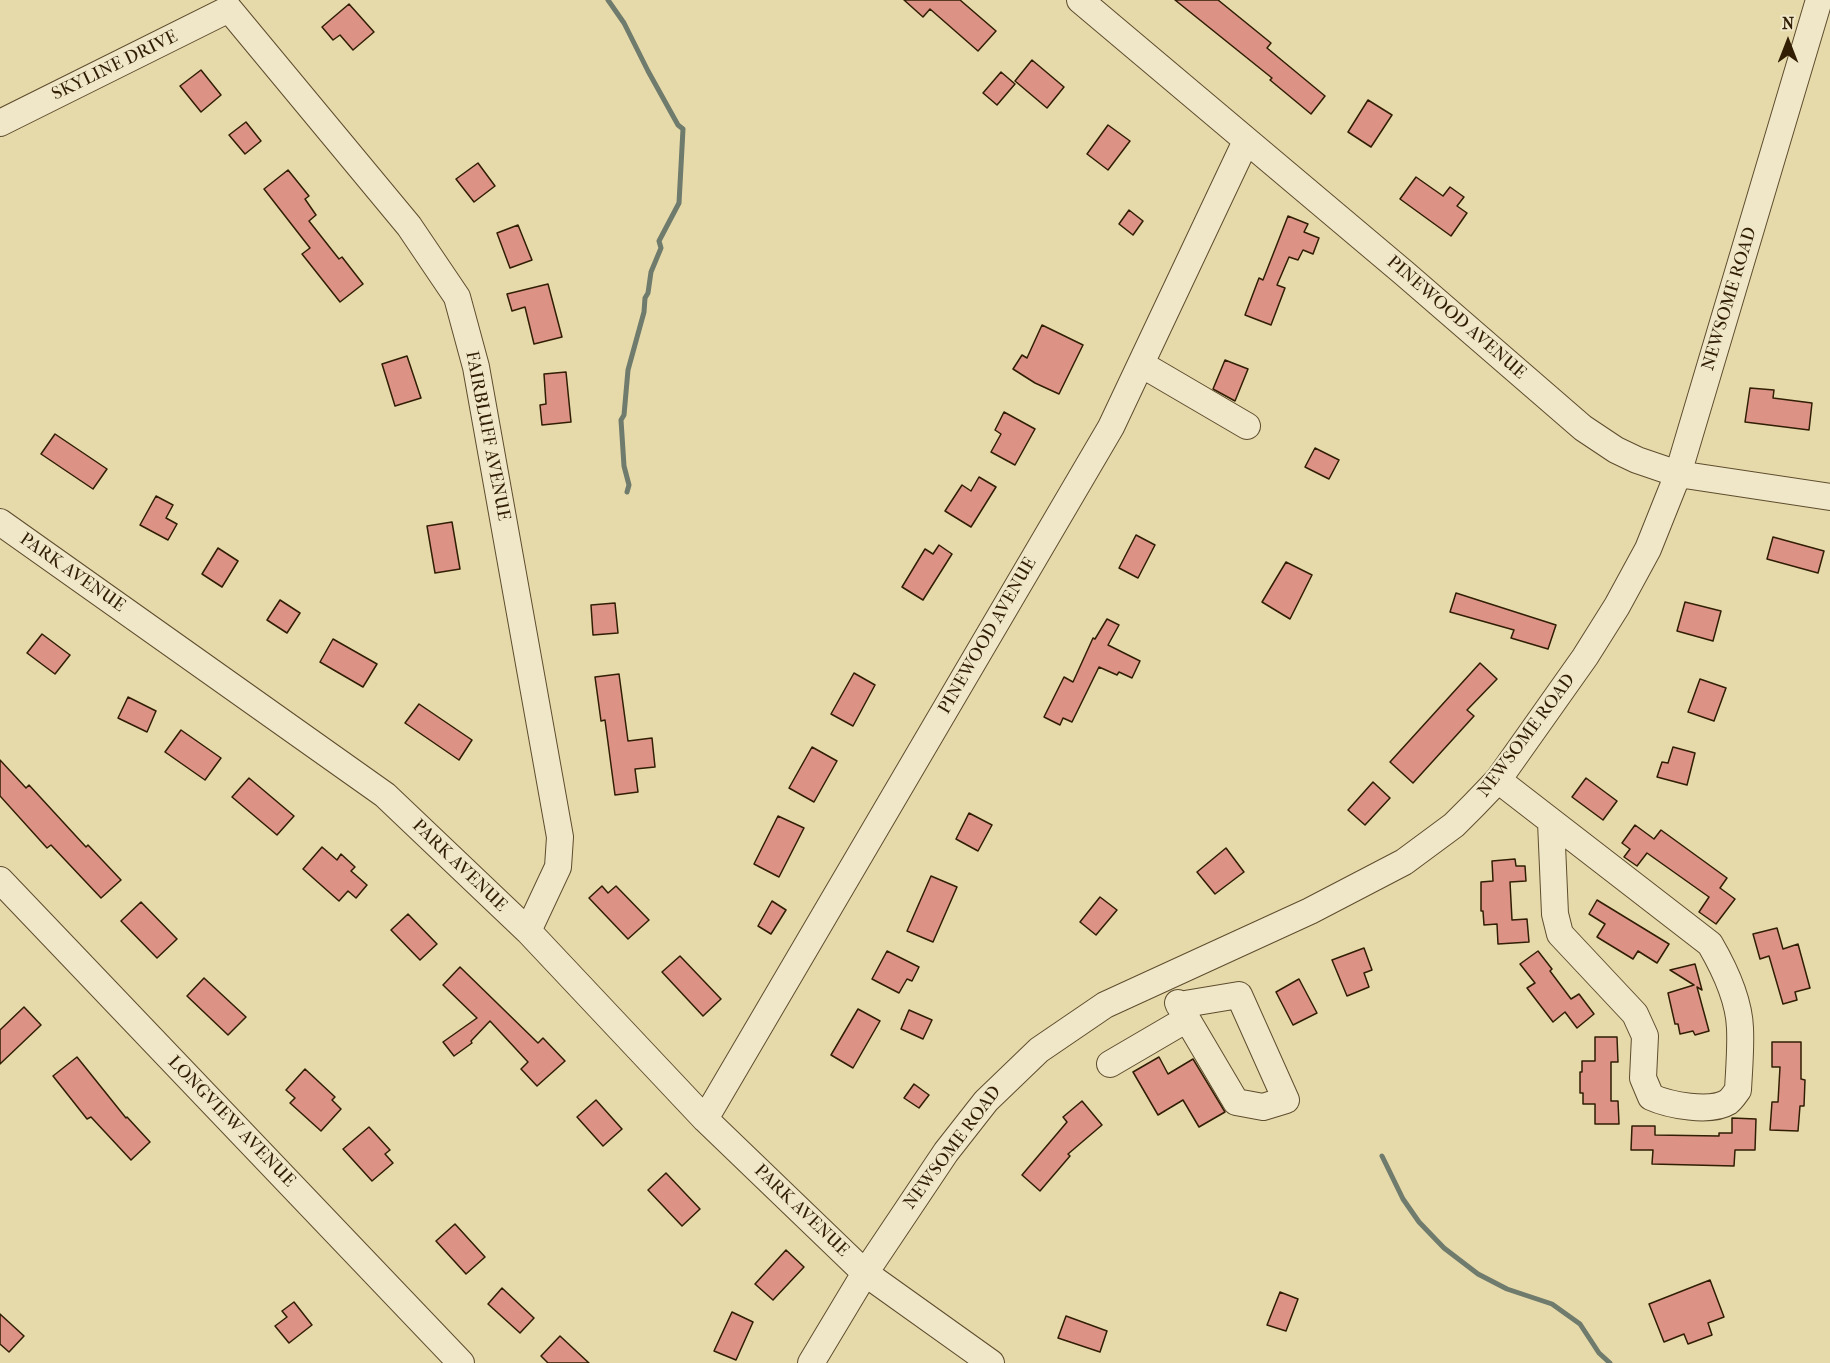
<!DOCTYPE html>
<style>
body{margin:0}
#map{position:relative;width:1830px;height:1363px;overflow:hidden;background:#e7daaa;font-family:"IM FELL French Canon",serif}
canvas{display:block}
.north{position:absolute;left:1758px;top:12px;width:60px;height:60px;-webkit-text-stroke:4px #efe7c8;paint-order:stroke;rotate:0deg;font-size:16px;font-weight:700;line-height:24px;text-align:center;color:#311e05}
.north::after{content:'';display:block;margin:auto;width:21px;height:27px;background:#311e05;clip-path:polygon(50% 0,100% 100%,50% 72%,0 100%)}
</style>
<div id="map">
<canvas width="1830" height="1363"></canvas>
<div class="north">N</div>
</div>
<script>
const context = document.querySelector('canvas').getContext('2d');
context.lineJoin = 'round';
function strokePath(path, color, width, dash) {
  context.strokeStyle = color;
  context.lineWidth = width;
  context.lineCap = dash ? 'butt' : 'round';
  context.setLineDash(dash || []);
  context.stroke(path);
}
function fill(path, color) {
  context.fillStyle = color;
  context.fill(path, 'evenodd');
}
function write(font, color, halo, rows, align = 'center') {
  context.font = font + ' "IM FELL French Canon",serif';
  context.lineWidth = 4.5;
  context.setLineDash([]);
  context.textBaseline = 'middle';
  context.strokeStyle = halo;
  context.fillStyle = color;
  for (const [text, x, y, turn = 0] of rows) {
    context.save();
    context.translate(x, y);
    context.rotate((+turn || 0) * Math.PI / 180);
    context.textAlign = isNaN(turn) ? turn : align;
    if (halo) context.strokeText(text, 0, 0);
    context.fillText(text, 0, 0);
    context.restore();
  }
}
strokePath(new Path2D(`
 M608,0L624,23L648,71L678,125L683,129L679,203L659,241L661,248L651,272L648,293L645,298L644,312L628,370L624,415L621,420L624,466L629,485L627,492
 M1382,1156L1403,1199L1419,1222L1444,1248L1478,1274L1507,1289L1552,1304L1580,1324L1599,1353L1610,1363`), '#6f7b6c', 5);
const building = new Path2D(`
 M904,0H960L996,31L978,51L930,9L923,17Z
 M1175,0H1218L1271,43L1267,48L1325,96L1311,114L1270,80L1272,78Z
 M349,4L374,32L353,50L340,35L333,40L322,27Z
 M1032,60L1064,87L1047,108L1015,81Z
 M201,70L221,95L201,112L180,86Z
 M1001,72L1015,84L997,105L983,93Z
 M1368,100L1392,115L1371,147L1348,132Z
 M246,122L261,141L245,154L229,135Z
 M1108,125L1130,141L1108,170L1087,154Z
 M478,163L495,186L474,202L456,179Z
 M288,170L309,196L305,199L316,215L309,221L339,259L342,257L363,284L340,302L302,254L310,248L264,189Z
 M1416,177L1443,196L1450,187L1464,197L1457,206L1467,213L1451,236L1400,199Z
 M1129,210L1143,221L1133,235L1119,224Z
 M1288,216L1308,224L1304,232L1319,238L1313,254L1303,250L1298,260L1289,257L1277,285L1285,288L1271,325L1245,315L1259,278L1263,280Z
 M518,225L532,260L510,268L497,233Z
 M548,284L562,337L534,344L525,307L512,311L507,294Z
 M1042,325L1083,345L1059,394L1035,383L1013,369L1022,355L1027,358Z
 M407,356L421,398L395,406L382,364Z
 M1225,360L1248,369L1235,401L1213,389Z
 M566,372L571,422L542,425L540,405L546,404L544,374Z
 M1750,388L1774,390L1773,398L1812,403L1809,430L1745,422Z
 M1004,412L1035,429L1015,465L991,452L1001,434L995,430Z
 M55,434L107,469L93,489L41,454Z
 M1315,448L1339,460L1329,479L1305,467Z
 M979,477L996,487L971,527L945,511L962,485L971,491Z
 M156,496L173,505L166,518L177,524L168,540L140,525Z
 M452,522L460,569L435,573L427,526Z
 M1136,535L1155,545L1138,578L1119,568Z
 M1773,537L1824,551L1818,573L1767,559Z
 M939,545L952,554L923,600L902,587L925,549L933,554Z
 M218,548L238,561L222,587L202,574Z
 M1286,562L1312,575L1290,619L1262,602Z
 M1456,593L1556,625L1548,649L1511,638L1514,630L1450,612Z
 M280,600L300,613L287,633L267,620Z
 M1685,602L1721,611L1713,641L1677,631Z
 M615,603L618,633L593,635L591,605Z
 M1107,619L1119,625L1108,645L1140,661L1132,678L1119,672L1117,675L1099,667L1072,722L1063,718L1060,725L1044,717L1064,677L1073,682L1093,638L1095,639Z
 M42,634L70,655L55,674L27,653Z
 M333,639L377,664L363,687L320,662Z
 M1480,663L1497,679L1467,710L1474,716L1413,783L1390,762Z
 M854,673L875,685L853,726L831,714Z
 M619,674L628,741L652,738L655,767L635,769L638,792L615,795L605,720L601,721L595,677Z
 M1700,679L1726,688L1714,721L1688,712Z
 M128,697L156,711L147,732L118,718Z
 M419,704L472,740L459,760L405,723Z
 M181,730L221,758L205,780L165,752Z
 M812,747L837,761L814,802L789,788Z
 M1673,747L1695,753L1687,785L1657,777L1662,762L1668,763Z
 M0,760L26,788L29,785L86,847L88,845L121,880L101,898L51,845L47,848L0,796Z
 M249,778L294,816L277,835L232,797Z
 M1586,778L1617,801L1603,820L1572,797Z
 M1373,782L1390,798L1365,825L1348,810Z
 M969,813L992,825L978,851L956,839Z
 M778,816L804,828L779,877L754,864Z
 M1635,825L1654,839L1661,830L1727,878L1720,888L1735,899L1716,924L1699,912L1709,897L1647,853L1637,866L1624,857L1630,849L1622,843Z
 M322,847L337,860L341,854L355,867L351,871L367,885L356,898L348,891L339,901L303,869Z
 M1226,848L1244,872L1215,894L1197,872Z
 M1515,859L1516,866H1525L1526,881L1510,882L1512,920L1527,919L1529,942L1498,944L1497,924L1484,925L1483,911H1481V882L1493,881L1492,861Z
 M931,876L957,887L933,942L907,931Z
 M602,886L608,893L616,886L649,920L628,939L589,898Z
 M1100,897L1117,910L1096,935L1080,922Z
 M1597,900L1669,944L1657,963L1638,951L1633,959L1597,937L1605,924L1589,914Z
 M772,901L786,910L771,934L758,926Z
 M141,902L177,939L157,958L121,921Z
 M408,914L437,944L420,960L391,930Z
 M1777,928L1783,949L1798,944L1810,988L1795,992L1797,1000L1783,1004L1769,956L1760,959L1753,934Z
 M1364,948L1372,970L1364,973L1369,987L1347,996L1332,960Z
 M887,951L919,967L912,981L907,979L899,993L872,979Z
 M1538,951L1552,969L1550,971L1571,999L1579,994L1594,1014L1577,1028L1565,1012L1553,1022L1527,988L1535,983L1520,964Z
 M680,956L721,999L703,1016L662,972Z
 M1695,964L1702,990L1697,987L1709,1031L1695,1035L1693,1031L1680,1034L1678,1024H1675L1668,993L1694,985L1670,970Z
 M460,967L538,1043L543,1038L565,1061L537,1086L521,1069L528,1062L490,1021L471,1041L472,1043L454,1056L443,1042L477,1018L443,985Z
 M204,978L246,1017L228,1035L187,996Z
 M1299,979L1317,1013L1293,1025L1276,992Z
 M24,1007L41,1025L0,1064V1030Z
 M858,1009L880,1021L853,1068L831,1055Z
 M909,1010L932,1020L923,1039L901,1029Z
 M1595,1037H1617L1618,1062H1611V1101H1618L1619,1124H1595V1104H1583V1093H1580V1072H1582V1061H1595Z
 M1772,1042H1801V1079L1805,1080L1804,1106H1800L1798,1131L1770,1130L1772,1102H1778L1780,1067H1772Z
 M77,1057L126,1118L127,1117L150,1142L131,1160L91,1117L87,1119L53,1076Z
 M1159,1057L1168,1074L1193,1059L1225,1112L1199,1127L1183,1100L1158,1115L1133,1072Z
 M305,1069L335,1097L332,1100L341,1109L321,1131L290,1103L295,1098L286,1090Z
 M914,1084L929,1095L919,1108L904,1098Z
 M596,1100L622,1129L603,1146L577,1117Z
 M1082,1101L1102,1125L1068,1154L1070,1156L1040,1191L1022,1175L1067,1122L1063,1117Z
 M1732,1118L1756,1119L1755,1150H1735L1734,1166L1652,1164L1653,1150H1631L1632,1126H1655V1135L1719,1136V1133H1732Z
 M369,1127L390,1150L385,1154L393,1163L372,1181L343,1149Z
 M666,1173L700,1209L682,1226L648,1190Z
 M455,1224L485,1257L466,1274L436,1241Z
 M786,1250L804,1267L773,1300L755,1284Z
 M1710,1280L1724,1317L1708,1323L1712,1335L1688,1344L1684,1334L1664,1342L1649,1304Z
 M502,1288L534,1318L520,1333L488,1304Z
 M1280,1292L1298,1299L1286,1331L1267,1325Z
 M294,1302L312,1325L289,1343L275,1326L287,1317L282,1311Z
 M732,1312L753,1322L736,1360L714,1351Z
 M0,1314L24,1336L9,1352L0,1344Z
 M1066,1316L1107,1331L1100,1352L1058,1338Z
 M560,1336L589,1363H548L541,1356Z`);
fill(building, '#dc9385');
strokePath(building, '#311e05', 1.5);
const minor = new Path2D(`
 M1080,0L1404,273L1583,428L1616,450L1637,460L1678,474L1830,497
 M0,123L229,9L409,226L457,297L476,367L560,837L558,867L528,931
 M1141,364L1247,426
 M0,522L385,795L528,931L705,1119L865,1273L991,1363
 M1498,780L1710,944C1724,968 1739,1000 1740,1028C1741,1049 1739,1070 1738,1090C1735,1094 1732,1099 1728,1102C1710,1113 1669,1105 1651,1097L1643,1078L1645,1036L1635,1014L1560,934L1555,914L1551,822
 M0,880L461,1363
 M1179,1005L1239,995L1286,1100L1263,1107L1236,1102L1187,1019
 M1110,1064L1187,1019L1178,1003
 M705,1119L1111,427L1246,141
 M811,1363L865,1273L946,1152L986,1101L1039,1050L1105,1005L1310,911L1404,862L1454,825L1474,805L1498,780L1585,657L1617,606L1648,549L1678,474L1819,0`);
strokePath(minor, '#5e4d2e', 28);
strokePath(minor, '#efe7c8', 26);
write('18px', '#311e05', '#efe7c8', [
 ["SKYLINE DRIVE",115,66,-26],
 ["NEWSOME ROAD",1730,299,-73],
 ["PINEWOOD AVENUE",1456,318,41],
 ["FAIRBLUFF AVENUE",487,436,79],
 ["PARK AVENUE",72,573,35],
 ["PINEWOOD AVENUE",988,636,-60],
 ["NEWSOME ROAD",1527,736,-53],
 ["PARK AVENUE",459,866,44],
 ["LONGVIEW AVENUE",231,1122,46],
 ["NEWSOME ROAD",953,1148,-53],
 ["PARK AVENUE",801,1211,44]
]);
</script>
